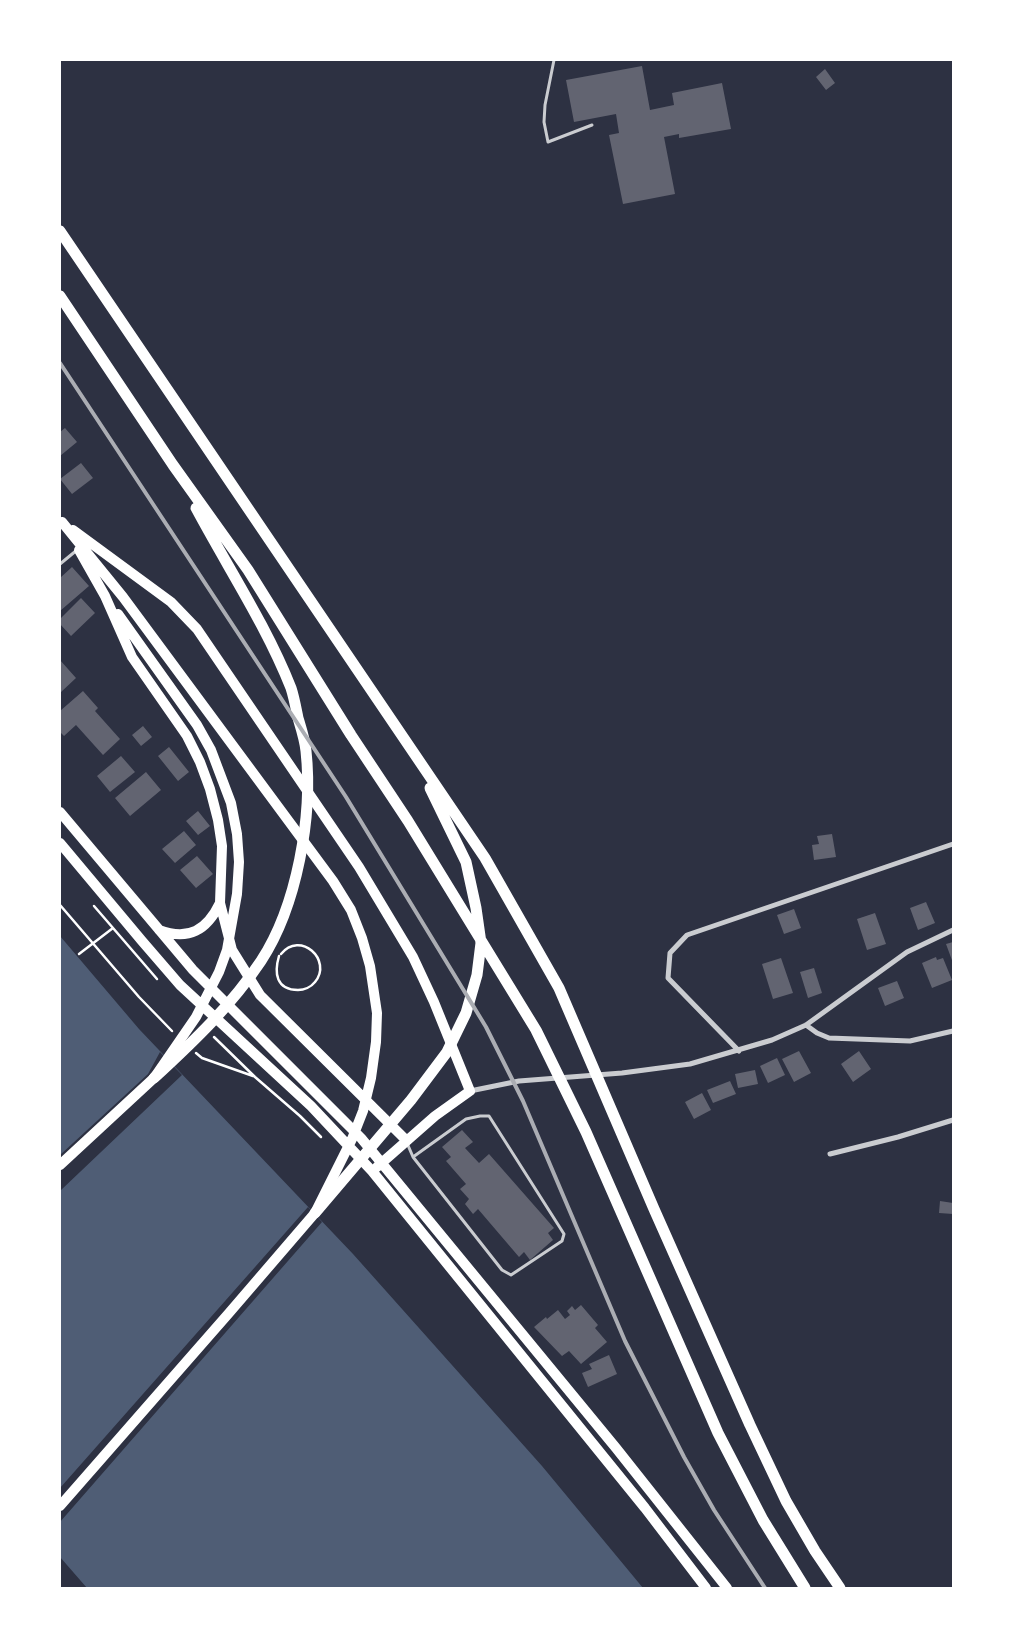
<!DOCTYPE html>
<style>
body{margin:0}
#map{position:relative;width:1013px;height:1648px;overflow:hidden;background:#2d3142;font-family:Bitter,serif}
canvas{display:block}
.frame{position:absolute;inset:0;border:61px solid #fff;pointer-events:none}
</style>
<div id="map">
<canvas width="1013" height="1648"></canvas>
<div class="frame"></div>
</div>
<script>
const context = document.querySelector('canvas').getContext('2d');
context.lineJoin = 'round';
function fill(path, color) {
  context.fillStyle = color;
  context.fill(path, 'evenodd');
}
function strokePath(path, color, width, dash) {
  context.strokeStyle = color;
  context.lineWidth = width;
  context.lineCap = dash ? 'butt' : 'round';
  context.setLineDash(dash || []);
  context.stroke(path);
}
fill(new Path2D(`
 M60,936L139,1029L353,1254L542,1466L643,1588H87L60,1557Z`), '#4f5d75');
fill(new Path2D(`
 M160,1052L182,1075L60,1191V1155L148,1074Z
 M308,1207L322,1222L60,1522V1488Z`), '#2d3142');
fill(new Path2D(`
 M642,66L650,110L674,105L672,93L722,83L731,129L679,138V134L664,137L675,194L623,204L609,135L619,133L616,114L574,122L566,80Z
 M825,69L835,83L826,90L816,77Z
 M65,428L77,442L60,456V432Z
 M81,463L93,478L72,494L60,479Z
 M72,567L89,586L60,611V578Z
 M81,598L95,613L71,636L60,624V619Z
 M60,660L76,678L60,693Z
 M83,691L98,708L95,711L120,739L103,755L76,725L64,736L60,732V711Z
 M143,726L152,737L141,746L132,735Z
 M169,747L189,772L178,781L158,756Z
 M121,756L135,772L110,792L97,776Z
 M146,772L161,790L130,816L115,798Z
 M198,811L210,826L198,835L186,821Z
 M184,831L196,845L175,863L162,849Z
 M832,834L836,857L814,860L812,845L819,844L817,836Z
 M197,856L213,874L196,888L180,870Z
 M926,902L935,923L918,930L910,908Z
 M794,909L801,928L784,934L777,915Z
 M875,913L886,944L867,950L857,919Z
 M953,942V963L946,944Z
 M936,957L937,960L943,958L952,980L932,988L922,963Z
 M781,958L793,993L773,999L762,964Z
 M814,968L822,993L808,998L800,972Z
 M897,981L904,998L885,1006L878,988Z
 M799,1051L811,1073L794,1082L782,1059Z
 M859,1051L871,1069L853,1082L841,1064Z
 M777,1058L785,1075L768,1083L760,1066Z
 M755,1070L758,1084L738,1088L735,1074Z
 M730,1081L736,1094L713,1103L707,1090Z
 M702,1093L711,1110L694,1119L685,1102Z
 M462,1130L473,1142L465,1148L479,1163L489,1154L554,1228L548,1233L553,1240L530,1260L524,1252L519,1257L478,1209L473,1214L465,1204L469,1199L460,1189L466,1184L446,1161L451,1157L442,1147Z
 M940,1201L953,1203V1214L939,1213Z
 M581,1305L598,1325L595,1328L607,1342L581,1364L569,1351L562,1356L534,1327L546,1317L547,1319L558,1310L565,1319L570,1315L567,1311L572,1306L575,1310Z
 M609,1355L617,1374L588,1387L582,1373L592,1369L589,1364Z`), '#626471');
strokePath(new Path2D(`
 M60,905L139,997L172,1031
 M94,906L157,979
 M79,954L113,928
 M279,956C274,973 276,990 298,990C304,990 311,987 315,982C333,960 300,930 281,954
 M214,1037L255,1077L300,1116L321,1137
 M196,1053L202,1058L253,1076`), '#fff', 2.5);
strokePath(new Path2D(`
 M554,60L545,105L544,122L548,142L592,125
 M60,564L77,550
 M407,1143L413,1157L502,1270L511,1275L562,1241L564,1234L489,1116H480L466,1119L413,1157`), '#caccd0', 3);
strokePath(new Path2D(`
 M806,1025L817,1033L829,1038L910,1041L953,1031
 M739,1051L668,978L670,953L687,935L953,844
 M470,1091L519,1081L622,1073L690,1064L772,1040L806,1025L907,952L953,930
 M830,1154L898,1137L953,1120`), '#caccd0', 5);
strokePath(new Path2D(`
 M73,530L171,602L197,629L359,867L413,957L434,1002L470,1091L435,1116L377,1167
 M79,550L105,596L132,657L187,736L200,762L210,789L218,820L222,846L220,903L232,950L260,995L406,1140
 M60,812L193,970L361,1138L616,1448L727,1588
 M60,843L142,941L180,985L311,1106L372,1171L645,1508L706,1588
 M159,930C189,941 207,930 220,903
 M60,1165L154,1078L196,1017L219,972L227,950L237,894L239,862L237,834L231,803L211,750L197,725L118,614
 M60,1506L229,1313L315,1213L352,1139L363,1111L371,1078L376,1042L377,1013L370,966L362,938L351,910L333,881L123,597L62,522`), '#fff', 10);
strokePath(new Path2D(`
 M60,231L485,858L559,988L654,1209L750,1425L786,1501L815,1551L840,1588
 M60,296L173,465L248,570L351,735L408,821L536,1030L586,1132L718,1433L763,1520L805,1588
 M154,1078C193,1042 231,1006 261,961C297,906 313,816 306,751C305,740 301,728 298,718C296,708 294,697 291,688C266,625 228,568 196,508
 M315,1213L411,1100L447,1052L466,1013L477,975L481,943L476,908L466,862L430,788`), '#fff', 11);
strokePath(new Path2D(`
 M60,363L346,797L486,1027L523,1101L625,1341L684,1457L714,1510L765,1588`), '#abadb3', 4);
</script>
